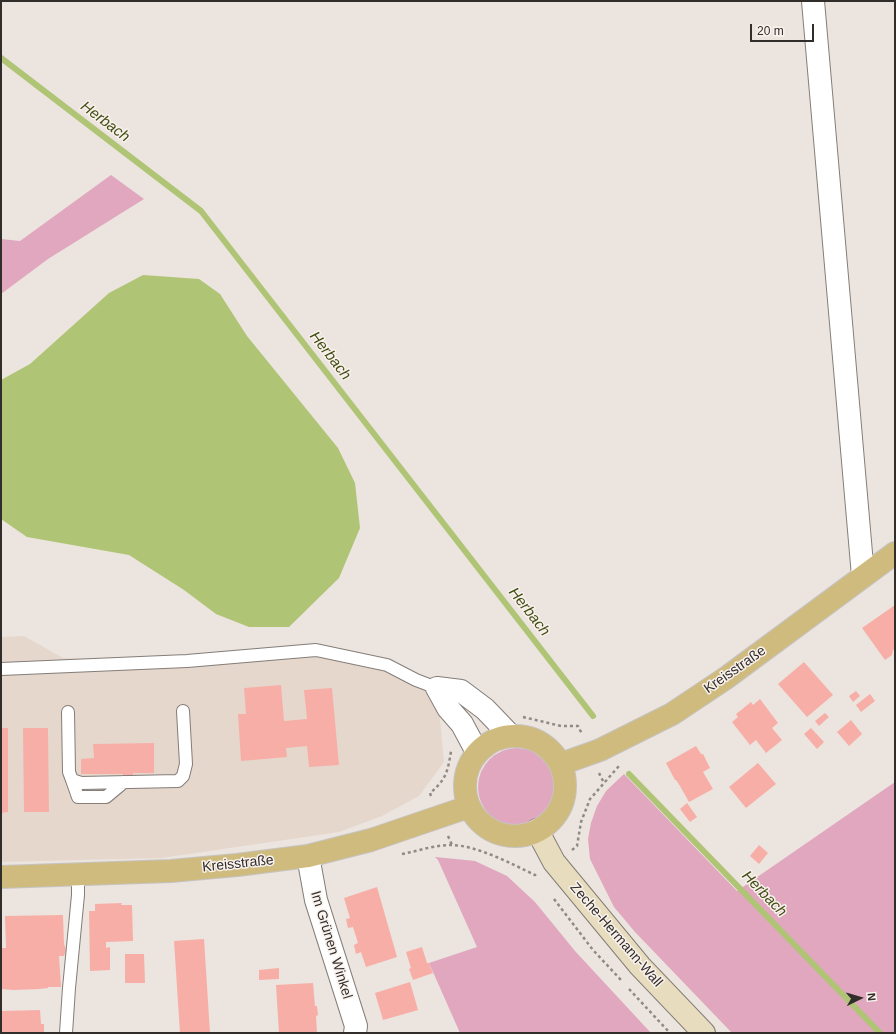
<!DOCTYPE html>
<meta charset="utf-8">
<style>
body{margin:0}
#map{position:relative;width:896px;height:1034px;overflow:hidden;background:#ece4de;font-family:Helvetica,sans-serif}
canvas{display:block}
.frame{position:absolute;inset:0;border:2px solid #302d2b;pointer-events:none}
.north{position:absolute;left:840px;top:978px;width:40px;height:40px;-webkit-text-stroke:3px #f9f1ec;paint-order:stroke;rotate:85deg;font-size:11px;font-weight:700;line-height:16px;text-align:center;color:#302d2b}
.north::after{content:'';display:block;margin:auto;width:14px;height:18px;background:#302d2b;clip-path:polygon(50% 0,100% 100%,50% 72%,0 100%)}
.scale{position:absolute;left:750px;top:24px;width:64px;height:18px;box-sizing:border-box;border:2px solid #302d2b;border-top:0;padding-left:5px;font-size:12px;line-height:14px;white-space:nowrap;color:#302d2b;-webkit-text-stroke:3px #f9f1ec;paint-order:stroke}
</style>
<div id="map">
<canvas width="896" height="1034"></canvas>
<div class="frame"></div>
<div class="north">N</div>
<div class="scale">20 m</div>
</div>
<script>
const context = document.querySelector('canvas').getContext('2d');
context.lineJoin = 'round';
function fill(path, color) {
  context.fillStyle = color;
  context.fill(path, 'evenodd');
}
function strokePath(path, color, width, dash) {
  context.strokeStyle = color;
  context.lineWidth = width;
  context.lineCap = dash ? 'butt' : 'round';
  context.setLineDash(dash || []);
  context.stroke(path);
}
function write(font, color, halo, rows, align = 'center') {
  context.font = font + ' Helvetica,sans-serif';
  context.lineWidth = 3;
  context.setLineDash([]);
  context.textBaseline = 'middle';
  context.strokeStyle = halo;
  context.fillStyle = color;
  for (const [text, x, y, turn = 0] of rows) {
    context.save();
    context.translate(x, y);
    context.rotate((+turn || 0) * Math.PI / 180);
    context.textAlign = isNaN(turn) ? turn : align;
    if (halo) context.strokeText(text, 0, 0);
    context.fillText(text, 0, 0);
    context.restore();
  }
}
fill(new Path2D(`
 M24,636L63,658L187,661L316,650L387,665L437,688L444,762L419,796L382,816L339,832L162,858L1,862V637Z`), '#e6d7cd');
fill(new Path2D(`
 M111,175L144,199L48,259L1,294V239L20,241Z
 M478 787a39 39 0 1 1 78 0a39 39 0 1 1-78 0Z
 M624,774L737,891L895,782V1033H732L635,932L614,907L590,859L588,839L591,823L597,806L606,791Z
 M435,857L475,861L507,876L535,902L575,951L651,1033H460L429,963L477,947L438,860Z`), '#e0a7be');
fill(new Path2D(`
 M143,275L199,279L220,294L247,336L338,448L355,483L360,528L339,578L289,627H249L216,614L184,590L129,555L27,537L1,519V380L30,364L109,293Z`), '#afc575');
strokePath(new Path2D(`
 M1,58L201,211L593,716
 M629,774L880,1033`), '#afc575', 6);
fill(new Path2D(`
 M895,605V649L893,650L892,655L885,660L862,628Z
 M804,662L833,695L807,717L778,684Z
 M281,685L284,721L307,719L304,690L332,688L339,765L309,767L307,746L286,748L287,757L241,761L238,714H246L244,688Z
 M856,691L860,696L853,702L849,696Z
 M870,694L875,701L861,712L856,705Z
 M760,699L778,723L772,728L782,740L766,753L756,740L750,745L732,722L738,717L736,714L751,702L753,705Z
 M825,713L829,717L819,726L815,721Z
 M851,720L862,734L849,746L837,732Z
 M1,728H8V812L1,813Z
 M23,728H48L49,812H24Z
 M811,728L824,742L817,749L804,734Z
 M154,743V773H133V777H123V774H81V759L94,758L93,744Z
 M696,746L701,754H703L710,768L703,772L713,789L689,802L680,786L676,780H675L666,763Z
 M758,763L776,784L746,808L729,787Z
 M687,803L697,817L690,822L680,809Z
 M759,845L768,853L759,864L750,856Z
 M377,887L397,957L366,967L361,952L356,954L354,945L358,943L353,927L348,928L346,919L350,918L344,898Z
 M122,903L121,905H132L133,941L106,942V948L110,947V970L90,971L89,911H95V904Z
 M63,915L64,944L66,950L64,956H59L61,987H48V988L39,989L13,990L1,989V948H6L5,916Z
 M204,939L210,1033H180L174,941Z
 M422,947L427,963H429L433,973L413,980L409,969L411,968L406,952Z
 M125,954H144L145,983H125Z
 M279,968V979L259,980V970Z
 M410,982L418,1010L383,1020L375,993Z
 M313,983L315,1006H317L318,1015L316,1016L317,1033H279L276,985Z
 M40,1010L41,1024H44V1033H1V1011Z`), '#f7aea7');
const lane = new Path2D(`
 M1,669L187,661L316,650L387,665L416,680L437,688
 M68,712L69,772L72,780L81,783L178,781L183,776L186,764L183,711
 M72,780L78,797H106L124,782
 M66,1033L69,988L78,895V875`);
const street = new Path2D(`
 M813,1L863,576
 M437,688L461,691L485,709L510,735
 M437,688L448,708L462,724L477,752
 M308,856L316,900L356,1026L355,1033`);
const secondary = new Path2D(`
 M537,830L554,862L640,966L704,1033`);
const primary = new Path2D(`
 M465 786a50 50 0 1 1 100 0a50 50 0 1 1-100 0Z
 M561,764L600,750L672,714L726,678L895,553
 M1,877L171,871L237,865L308,856L371,840L468,807`);
strokePath(lane, '#847d78', 14);
strokePath(street, '#847d78', 24);
strokePath(secondary, '#847d78', 24);
strokePath(primary, '#c5c4c4', 24);
strokePath(new Path2D(`
 M523,717L561,726H578L582,734
 M599,773L604,783
 M431,796L430,793C446,780 448,771 451,751
 M448,836L452,845
 M572,850L577,846L581,822L590,799L619,766
 M402,854C418,851 434,845 451,845C476,845 512,864 535,875L536,874
 M554,899L593,950L621,980
 M629,989L670,1033`), '#908a86', 2.5, [3, 3]);
strokePath(lane, '#fff', 12);
strokePath(street, '#fff', 22);
strokePath(secondary, '#e7ddbe', 22);
strokePath(primary, '#d0bb7e', 22);
write('14px', '#302d2b', '#f9f1ec', [
 ["Kreisstraße",735,670,-35],
 ["Kreisstraße",238,864,-6],
 ["Zeche-Hermann-Wall",616,935,49],
 ["Im Grünen Winkel",331,945,73]
]);
write('italic 15px', '#414e14', '#f9f1ec', [
 ["Herbach",105,122,37],
 ["Herbach",330,356,52],
 ["Herbach",529,612,52],
 ["Herbach",764,894,46]
]);
</script>
